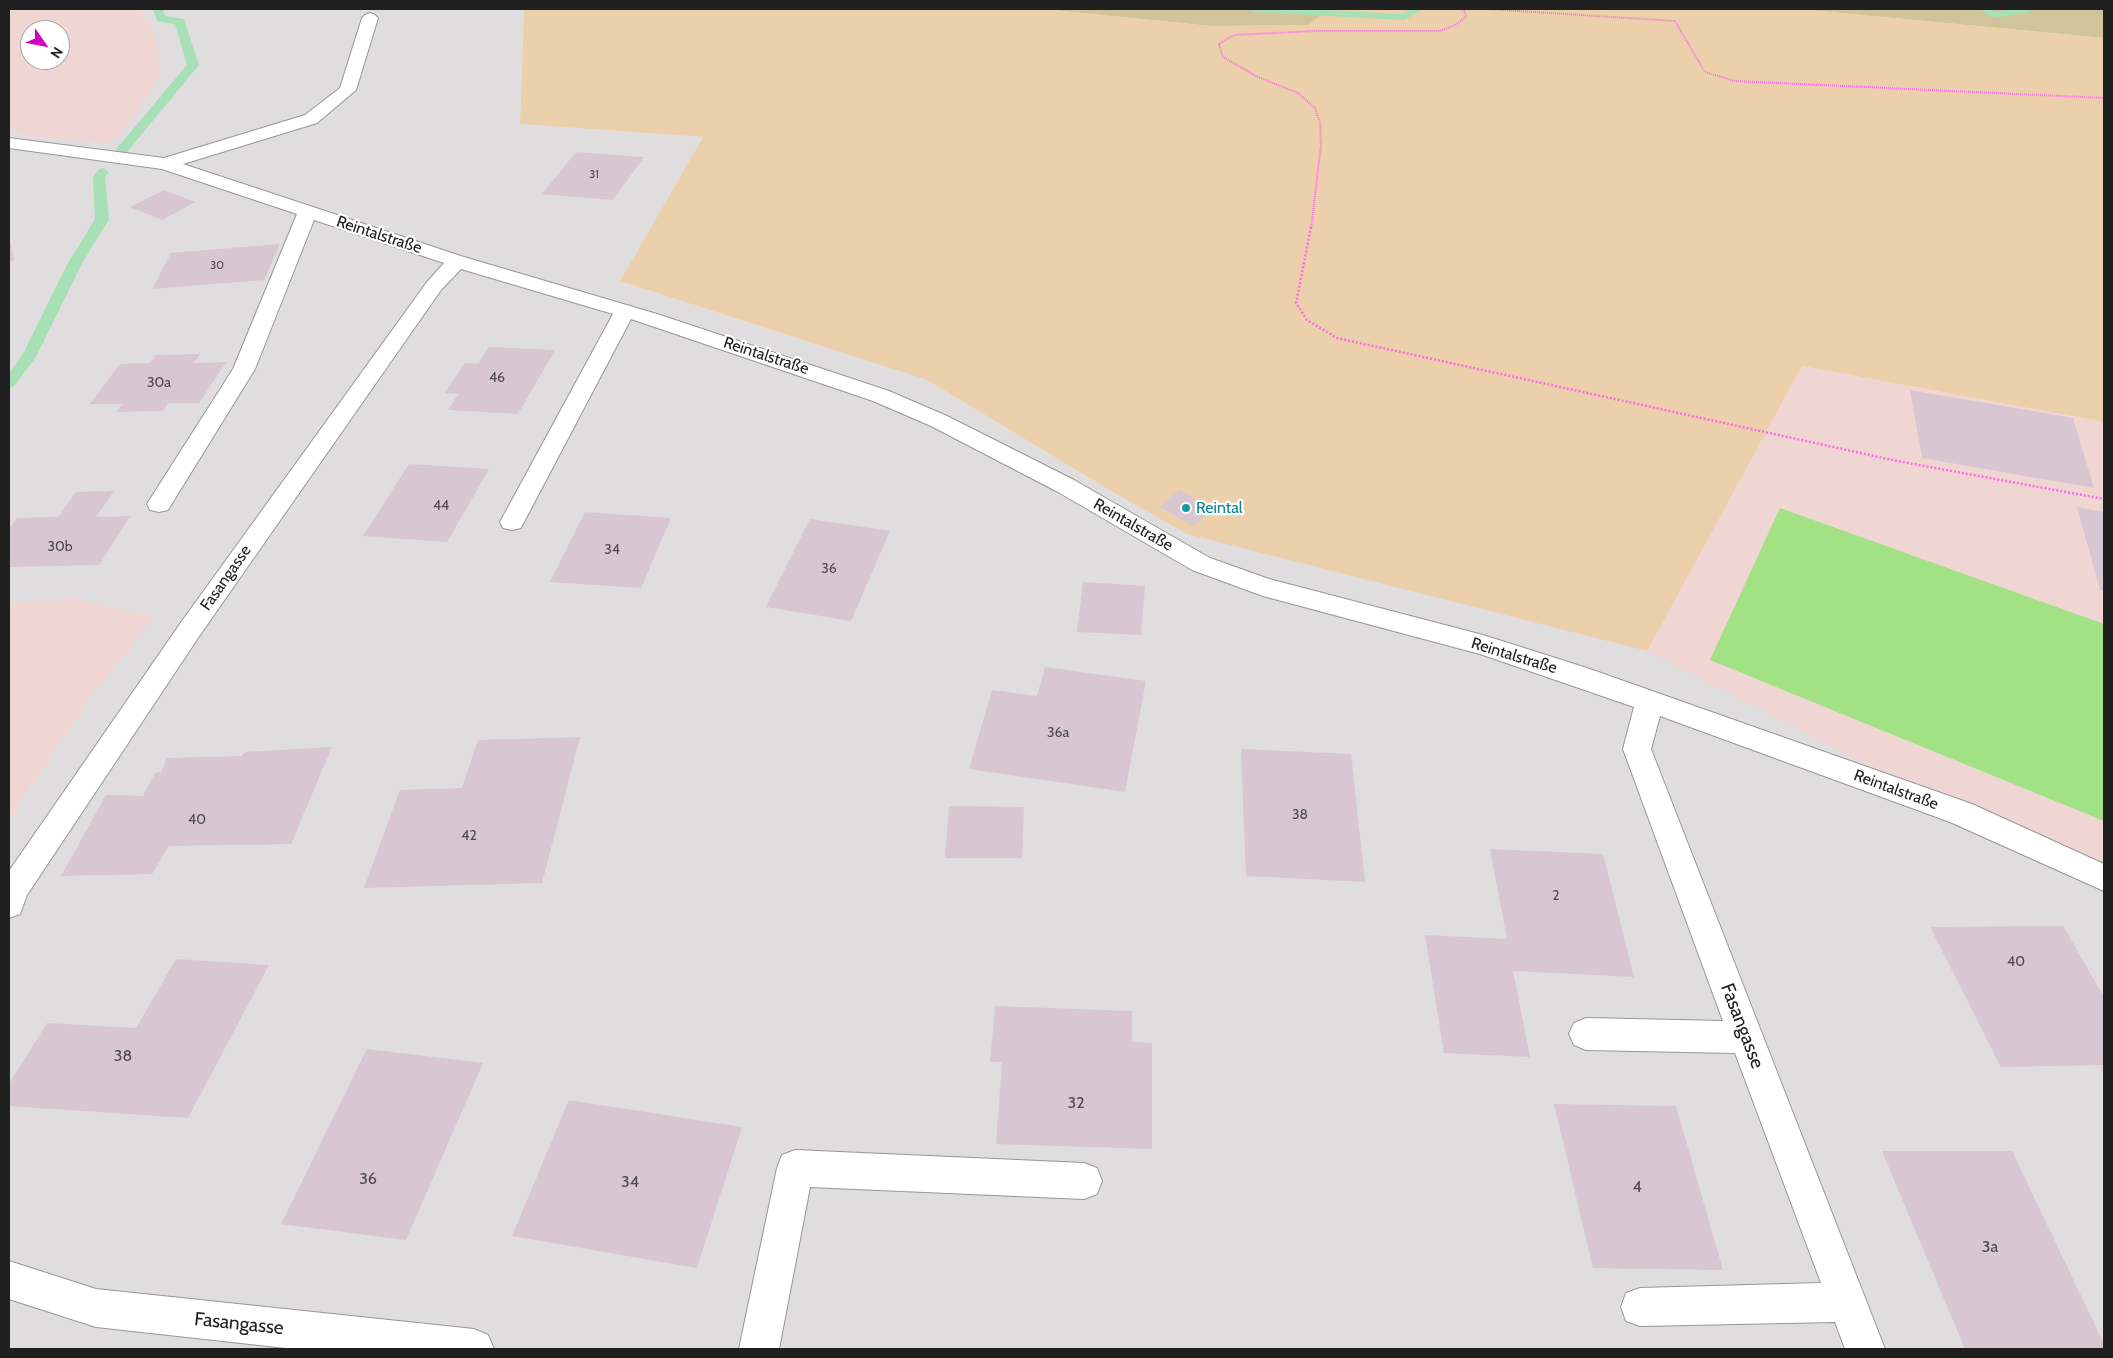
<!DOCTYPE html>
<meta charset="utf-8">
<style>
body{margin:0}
#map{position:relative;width:2113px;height:1358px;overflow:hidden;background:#f1e7ea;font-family:Cabin,sans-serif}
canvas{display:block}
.frame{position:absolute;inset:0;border:10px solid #202020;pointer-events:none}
.north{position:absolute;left:20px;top:20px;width:50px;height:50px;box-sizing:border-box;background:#fff;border:1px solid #a6a6a6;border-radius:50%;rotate:123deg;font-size:14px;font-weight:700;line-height:20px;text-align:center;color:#202020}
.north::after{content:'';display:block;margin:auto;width:18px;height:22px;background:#d100c5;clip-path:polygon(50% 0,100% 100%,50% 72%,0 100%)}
</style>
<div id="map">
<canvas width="2113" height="1358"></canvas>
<div class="frame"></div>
<div class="north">N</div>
</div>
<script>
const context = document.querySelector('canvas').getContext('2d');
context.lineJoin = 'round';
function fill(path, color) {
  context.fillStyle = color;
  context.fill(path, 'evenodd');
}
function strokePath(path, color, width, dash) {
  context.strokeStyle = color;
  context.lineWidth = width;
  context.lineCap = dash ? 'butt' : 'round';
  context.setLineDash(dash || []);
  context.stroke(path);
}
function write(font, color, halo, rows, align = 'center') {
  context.font = font + ' Cabin,sans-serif';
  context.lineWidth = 4.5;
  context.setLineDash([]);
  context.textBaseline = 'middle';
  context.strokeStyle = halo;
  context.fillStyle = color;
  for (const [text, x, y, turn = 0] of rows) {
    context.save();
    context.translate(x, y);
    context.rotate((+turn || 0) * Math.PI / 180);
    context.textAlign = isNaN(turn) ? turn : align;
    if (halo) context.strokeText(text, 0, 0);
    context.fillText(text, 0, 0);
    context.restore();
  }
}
fill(new Path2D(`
 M141,9H524L520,124L703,137L620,281L927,380L1106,488L2104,422V1349H9V819L92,695L153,617L73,598L9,602V130L33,137L110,143L156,37Z`), '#dfddde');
fill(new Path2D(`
 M9,9H141L156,37L161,73L134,117L110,143L33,137L9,130ZM30,30H60V60H30Z
 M1802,366L2104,422V878L1961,813L1647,651Z
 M73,598L154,617L92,695L9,819V602Z`), '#f0d6d2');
fill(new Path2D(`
 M524,9H1043L1211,26L1309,25L1327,9H1799L2104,38V422L1802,366L1647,651L1187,534L1106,488L927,380L620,281L703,137L520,124Z`), '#ecd0ac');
fill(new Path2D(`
 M1043,9H1327L1309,25L1211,26Z
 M1799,9H2104V38Z`), '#d1c49b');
fill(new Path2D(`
 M1780,508L2104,624V821L1710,660Z`), '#a2e184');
fill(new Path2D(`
 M153,9H163L165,16L184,19L199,65L126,153L122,154L116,150L118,147L187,65L175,24L157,21Z
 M1248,9H1308L1402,14L1411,9H1423L1404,20L1253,12Z
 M1979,9H1991L1996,12L2012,9H2034L2029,12L1994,18Z
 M103,168L109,172L105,177L109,219L81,265L36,357L14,386L9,388V373L22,356L67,265L95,219L93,177L99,169Z`), '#a7dfb7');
fill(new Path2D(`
 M576,152L644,157L613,200L542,194Z
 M164,190L195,202L162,220L130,207Z
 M9,235L14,260L9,262Z
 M280,244L264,280L152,289L171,253Z
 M489,347L555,350L518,414L448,410L458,394L445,393L465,363L478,364Z
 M200,354L194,363L226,362L199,403H168L163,411L116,412L122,404H90L120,364L150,363L156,355Z
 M1910,390L2073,418L2094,488L1922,458Z
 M409,464L489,469L447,542L363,536Z
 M1179,490L1194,498L1214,509L1193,526L1159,507Z
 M114,491L96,517L130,516L99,565L9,567V529L17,518L58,517L76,492Z
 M2077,507L2104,512V591L2100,590Z
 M585,512L671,518L641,588L550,582Z
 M810,519L890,531L851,621L766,607Z
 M1083,582L1145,586L1141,635L1077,632Z
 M1045,667L1146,681L1125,792L969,769L992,690L1037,696Z
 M580,737L542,883L364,888L400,790L462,788L478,740Z
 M332,747L291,844L169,846L152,874L61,876L106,795L143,796L155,773L161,772L167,758L242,756L245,752Z
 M1241,749L1351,754L1365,882L1246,876Z
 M949,806L1024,807L1022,858H945Z
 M1490,849L1603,854L1634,977L1513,971L1530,1057L1444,1053L1425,935L1507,939Z
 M2063,926L2104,997V1065L2001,1067L1930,927Z
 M176,959L269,965L188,1118L9,1106V1084L47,1023L136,1028Z
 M995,1006L1132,1011V1042L1152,1043V1149L996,1144L1002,1062H990Z
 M367,1049L483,1063L406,1240L281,1224Z
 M569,1100L742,1127L697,1268L512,1236Z
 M1554,1104L1676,1106L1723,1270L1593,1268Z
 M1882,1151H2012L2104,1344V1349H1965Z`), '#d8c7d0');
const minor = new Path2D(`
 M370,13L375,15L378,18L356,90L317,123L183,164L464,257L657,314L889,391L947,416L1074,480L1210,558L1269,579L1483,635L1587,668L1972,804L2104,864V891L1950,822L1660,716L1651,749L1885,1349H1845L1835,1322L1640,1326L1626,1321L1621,1307L1626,1293L1640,1288L1821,1283L1735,1053L1586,1050L1574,1045L1569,1034L1574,1023L1586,1018L1723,1021L1623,749L1634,707L1480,654L1263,596L1192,570L1058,492L931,426L873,401L631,319L524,522L521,528L512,530L503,528L500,522L613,314L461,269L441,290L200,635L27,895L20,914L9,918V871L182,621L427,282L444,263L314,220L255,369L168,510L159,512L150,510L147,504L233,369L297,214L162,169L9,148V138L164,158L305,115L340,88L362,18L365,15Z
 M795,1150L1084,1163L1097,1168L1102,1181L1097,1194L1084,1199L810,1187L779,1349H739L777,1168L782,1155Z
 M9,1261L96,1289L474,1329L488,1335L494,1349H295L96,1327L9,1299Z`);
strokePath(minor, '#979797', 2);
strokePath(new Path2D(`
 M1487,9L1675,21L1705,72L1735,81L2104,98
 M1311,229L1321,145L1320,123L1315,108L1298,93L1258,77L1223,57L1219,44L1234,35L1314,31H1440L1455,25L1466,17L1464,9`), '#fd6ce5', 2, [1, 1]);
strokePath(new Path2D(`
 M1311,227L1296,303L1307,320L1337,338L1897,461L2104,499`), '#fd6ce5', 2.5, [2, 2]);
fill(minor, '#fff');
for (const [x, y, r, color] of [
 [1186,508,5,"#0f9aa8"]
]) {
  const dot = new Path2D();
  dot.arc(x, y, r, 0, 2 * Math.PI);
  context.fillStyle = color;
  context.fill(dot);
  strokePath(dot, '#fff', 2);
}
write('11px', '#4e4a4c', null, [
 ["31",594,175],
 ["30",217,266]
]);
write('14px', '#4e4a4c', null, [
 ["46",497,378],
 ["30a",159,383],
 ["44",441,506],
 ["30b",60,547],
 ["34",612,550],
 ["36",829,569],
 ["36a",1058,733],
 ["38",1300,815],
 ["40",197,820],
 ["42",469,836],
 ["2",1556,896],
 ["40",2016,962]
]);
write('16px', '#202020', '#fff', [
 ["Reintalstraße",379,235,18],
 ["Reintalstraße",766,356,18],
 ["Reintalstraße",1133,525,30],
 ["Fasangasse",226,578,-55],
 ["Reintalstraße",1514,656,17],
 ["Reintalstraße",1896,790,20]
]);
write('16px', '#0d838f', '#fff', [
 ["Reintal",1196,508]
], 'left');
write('16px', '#4e4a4c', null, [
 ["38",123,1056],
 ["32",1076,1103],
 ["36",368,1179],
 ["34",630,1182],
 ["4",1637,1187],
 ["3a",1990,1247]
]);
write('19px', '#202020', '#fff', [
 ["Fasangasse",1742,1026,69],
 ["Fasangasse",239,1324,6]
]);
</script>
